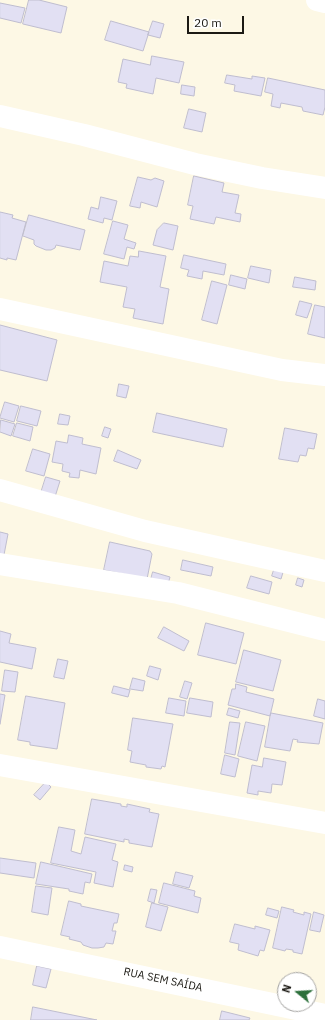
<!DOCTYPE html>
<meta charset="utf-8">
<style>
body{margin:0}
#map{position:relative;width:325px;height:1020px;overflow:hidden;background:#fdf8e5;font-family:"IBM Plex Sans",sans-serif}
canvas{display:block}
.north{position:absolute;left:277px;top:972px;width:40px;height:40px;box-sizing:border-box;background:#fff;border:1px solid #a4a3a1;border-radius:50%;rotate:288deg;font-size:11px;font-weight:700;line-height:16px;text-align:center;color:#1c1a14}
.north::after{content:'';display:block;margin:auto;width:14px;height:18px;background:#2c703b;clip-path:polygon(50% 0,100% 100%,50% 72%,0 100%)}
.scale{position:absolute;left:187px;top:16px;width:57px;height:18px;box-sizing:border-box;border:2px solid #1c1a14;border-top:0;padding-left:5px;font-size:12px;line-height:14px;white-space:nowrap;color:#1c1a14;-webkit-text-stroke:3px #fff;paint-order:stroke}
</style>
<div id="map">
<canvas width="325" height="1020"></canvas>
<div class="north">N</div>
<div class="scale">20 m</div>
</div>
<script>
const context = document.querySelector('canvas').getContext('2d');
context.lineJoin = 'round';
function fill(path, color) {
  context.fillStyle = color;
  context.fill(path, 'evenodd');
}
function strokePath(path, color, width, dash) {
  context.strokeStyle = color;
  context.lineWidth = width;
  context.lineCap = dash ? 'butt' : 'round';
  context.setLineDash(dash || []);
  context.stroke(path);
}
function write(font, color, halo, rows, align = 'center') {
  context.font = font + ' "IBM Plex Sans",sans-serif';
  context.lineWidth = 3.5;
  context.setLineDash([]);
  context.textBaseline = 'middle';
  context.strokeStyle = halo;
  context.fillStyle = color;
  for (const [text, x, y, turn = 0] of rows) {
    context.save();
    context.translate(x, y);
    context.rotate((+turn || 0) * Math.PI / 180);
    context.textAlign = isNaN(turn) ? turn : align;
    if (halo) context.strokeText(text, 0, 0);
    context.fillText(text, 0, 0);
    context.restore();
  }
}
const building = new Path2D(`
 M29,0H39L67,7L61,33L23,24Z
 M0,3L25,8L21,23L0,18Z
 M111,21L149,32L143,51L105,40Z
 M153,21L164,24L160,38L148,35Z
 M152,56L184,62L179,83L156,78L153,94L126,88L127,84L118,82L123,59L150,65Z
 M227,75L252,79V76L265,78L261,96L234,91L235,85L225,83Z
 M268,78L325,90V107L323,115L303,111L302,107L281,103L280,108L271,106L273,94L265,92Z
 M182,85L195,87L194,96L181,94Z
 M189,109L206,113L202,132L184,128Z
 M194,176L224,183L222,192L239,195L235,213L241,214L240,222L216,217L214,224L190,219L193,206L188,205Z
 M138,177L151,180L155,178L164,181L157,207L141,202L140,208L130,206Z
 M101,197L117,201L112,220L104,218L103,223L88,219L91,207L98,209Z
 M0,212L13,215L12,218L26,222L16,260L7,258V260L0,258Z
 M29,215L85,230L80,250L56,245L55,248L51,250H46L36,246L34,244V240L23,236Z
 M113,221L128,225L124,239L136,243L134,249L127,247L124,259L104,254Z
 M164,223L178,226L173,250L153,245L157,230Z
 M139,251L166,256L160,287L169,289L163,324L133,318L135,309L123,307L127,287L100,282L104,261L128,266L130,256L138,257Z
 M184,255L226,264L224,275L203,271L202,279L187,276L189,270L181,268Z
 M251,266L271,270L269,283L248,278Z
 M231,275L247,279L245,289L229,285Z
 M295,277L316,281L315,290L293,287Z
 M212,281L227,285L217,324L202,320Z
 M300,301L312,304L307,318L296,315Z
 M315,305L325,307V338L308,334Z
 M0,325L57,340L47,381L0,370Z
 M119,384L129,386L126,398L117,396Z
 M5,402L19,406L14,422L0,418Z
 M21,406L41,411L37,426L17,421Z
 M157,413L227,429L223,447L153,432Z
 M60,414L70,416L68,425L58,424Z
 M1,420L15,424L11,436L0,432Z
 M17,423L33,427L30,441L13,436Z
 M105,427L111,429L108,438L102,436Z
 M285,428L317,434L314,449L308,448L306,456L300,455L298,462L279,459Z
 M69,435L83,438L82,444L101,448L96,474L80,470L79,478L69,477L70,473L62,471L63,464L52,462L56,441L67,443Z
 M33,449L50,454L44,476L26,471Z
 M118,450L141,460L137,469L114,461Z
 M46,477L60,481L54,500L40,496Z
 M0,532L8,534L3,560H0Z
 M110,542L150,551L152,554L147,579L104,570Z
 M183,560L213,567L211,576L181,570Z
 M275,567L284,569L281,579L272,576Z
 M153,572L170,577L167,588L150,583Z
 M251,576L272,582L269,594L247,588Z
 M298,578L304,580L302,587L296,585Z
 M206,623L244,633L236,664L198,655Z
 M164,627L189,641L184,651L158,638Z
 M0,631L11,634L9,643L36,648L32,669L0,662Z
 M244,650L281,660L273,691L236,682Z
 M58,659L68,661L64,679L54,677Z
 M150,666L161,669L158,680L147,676Z
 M5,670L18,672L15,692L2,691Z
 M133,678L145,681L143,691L130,689Z
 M185,681L192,683L187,699L180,697Z
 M236,684L247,687L246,692L274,699L270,716L228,705L232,689H235Z
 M114,686L130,690L128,697L112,693Z
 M0,694L5,695L0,724Z
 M26,696L65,703L57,749L30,745V742L18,740Z
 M169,698L186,701L184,716L166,713Z
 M190,698L213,702L211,717L187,713Z
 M318,699L325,701V719L314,716Z
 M229,708L240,711L238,718L227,715Z
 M271,713L323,723L319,744L297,742L298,740L293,739L290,751L265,747Z
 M133,718L173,724L165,767L162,766L161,769L146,767V765L130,762L132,751L128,750Z
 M230,722L240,723L235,755L225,753Z
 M246,722L265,726L257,761L238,756Z
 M225,755L239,759L235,777L221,774Z
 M264,758L286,762L282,785L272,784L271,793L258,791V795L247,793L252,765L262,767Z
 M46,782L51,787L40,800L34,795Z
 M92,799L121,804V806L127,807V804L150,809L149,812L159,814L152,847L129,843V840L124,839V842L85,834Z
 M59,827L75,830L71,851L81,854L85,837L116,844L112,860L118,862L113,887L94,883L96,872L51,863Z
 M0,858L36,863L34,878L0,873Z
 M41,862L92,874L90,883L85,882L83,894L69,891V889L36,884Z
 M125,865L133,867L132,872L124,870Z
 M176,872L193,876L189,888L173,884Z
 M164,883L195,891L194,896L201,898L198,913L159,903Z
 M36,886L52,888L48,915L32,912Z
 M151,889L157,890L154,903L148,901Z
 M69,901L81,904V906L119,914L117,923H114L112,931H116L113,944L106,943L104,947L98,948H92L83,945L81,942L69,939L70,937L61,935Z
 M152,903L168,907L161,931L146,927Z
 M282,907L294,910L293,912L304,915V912L311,914L302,954L293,952V950L286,949L285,951L273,948Z
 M268,908L279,911L277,918L266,915Z
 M314,912L324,915L320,932L310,930Z
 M235,924L255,929V926L270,930L264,951L260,950L258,956L238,950L239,944L230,942Z
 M37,966L51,969L46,988L33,985Z
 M33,1007L97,1020H31Z
 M222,1011L250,1018L249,1020H220Z`);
fill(building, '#e2e0f3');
strokePath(building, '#bfbdcf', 1);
strokePath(new Path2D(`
 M317,0L325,2
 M0,116L84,135L195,164L262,178L325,188
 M0,309L282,370L325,375
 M0,490L145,531L325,571
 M0,564L178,593L325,630
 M0,765L325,823
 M0,947L325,1015`), '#fff', 22);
write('11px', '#1c1a14', '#fff', [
 ["RUA SEM SAÍDA",163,980,12]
]);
</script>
